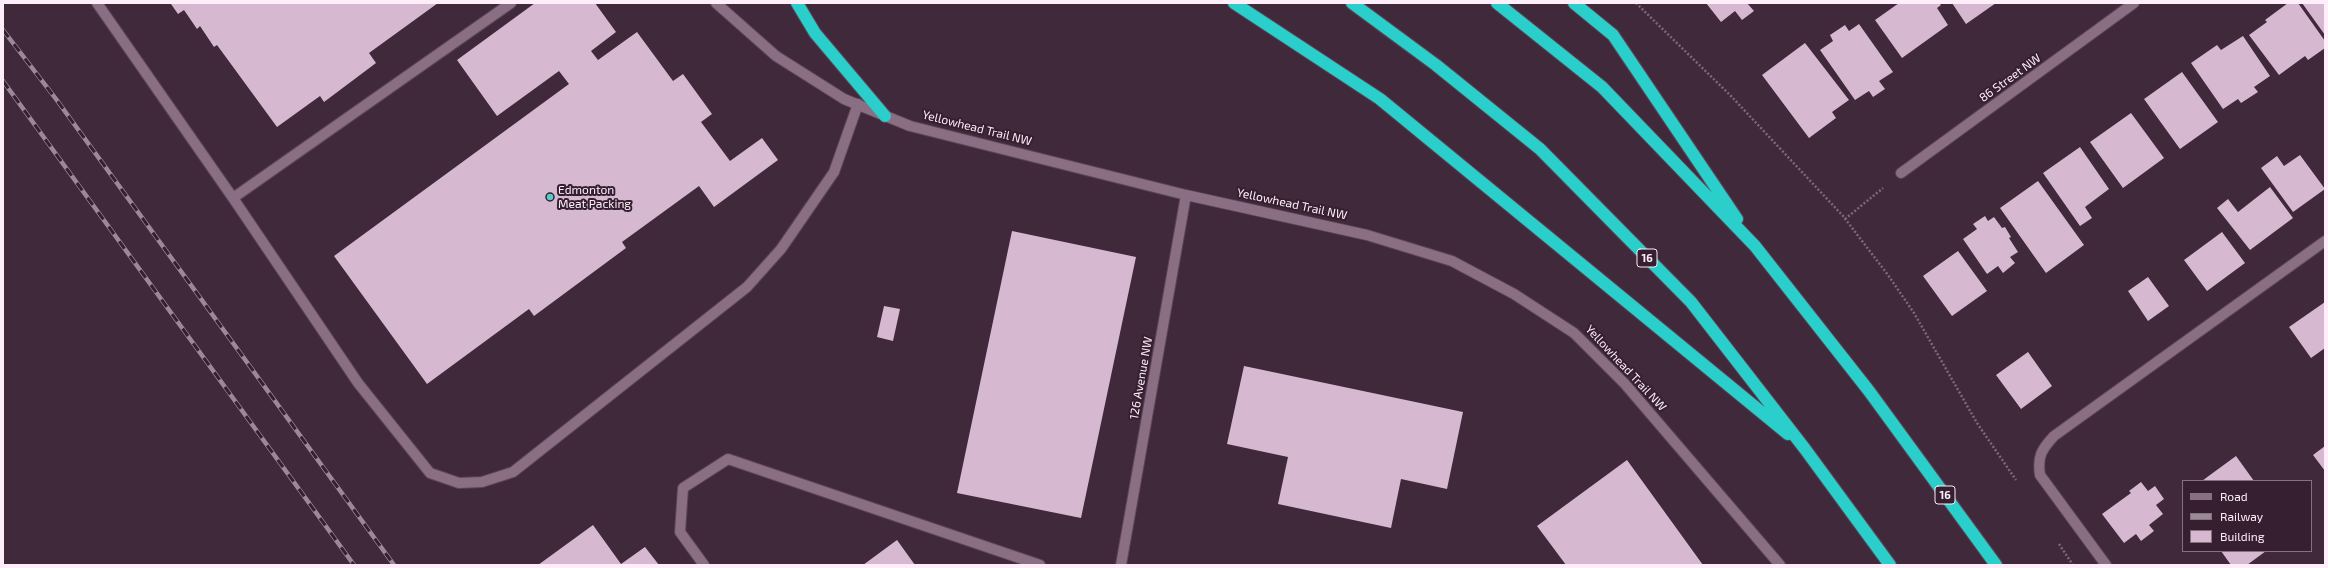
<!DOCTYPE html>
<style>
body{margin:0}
#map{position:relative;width:2328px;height:568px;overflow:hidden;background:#40293b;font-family:"Exo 2",sans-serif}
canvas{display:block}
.frame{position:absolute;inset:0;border:4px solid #fdeefa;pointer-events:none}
.legend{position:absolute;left:2182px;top:480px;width:130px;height:72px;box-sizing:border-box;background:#351f31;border:1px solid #857281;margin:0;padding:5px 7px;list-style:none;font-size:12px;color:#fdeefa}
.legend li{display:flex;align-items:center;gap:8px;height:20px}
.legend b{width:20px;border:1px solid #857281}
</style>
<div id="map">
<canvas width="2328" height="568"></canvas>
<div class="frame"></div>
<ul class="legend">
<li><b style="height:5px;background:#8a6f84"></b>Road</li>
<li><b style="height:5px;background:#9c8998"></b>Railway</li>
<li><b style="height:11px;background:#d6b9d0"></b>Building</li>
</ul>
</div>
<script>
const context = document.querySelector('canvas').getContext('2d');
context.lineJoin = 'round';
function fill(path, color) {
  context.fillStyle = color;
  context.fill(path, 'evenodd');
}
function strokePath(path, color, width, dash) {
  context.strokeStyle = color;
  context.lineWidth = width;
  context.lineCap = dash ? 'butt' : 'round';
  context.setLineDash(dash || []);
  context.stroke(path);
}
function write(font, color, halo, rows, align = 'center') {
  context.font = font + ' "Exo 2",sans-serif';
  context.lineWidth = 4;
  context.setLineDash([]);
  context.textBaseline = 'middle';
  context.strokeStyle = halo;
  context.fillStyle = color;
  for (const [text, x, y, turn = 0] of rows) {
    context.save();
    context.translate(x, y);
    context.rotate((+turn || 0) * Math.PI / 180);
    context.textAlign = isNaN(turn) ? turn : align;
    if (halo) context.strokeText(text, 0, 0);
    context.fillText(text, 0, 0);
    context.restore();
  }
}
fill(new Path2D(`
 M438,3L369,53L376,63L324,102L320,96L277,127L217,45L214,47L200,26L197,29L184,10L178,14L171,4Z
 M535,3H595L616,32L591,51L598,60L637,32L673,81L683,74L712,114L701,122L730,161L762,138L778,160L714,207L699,186L622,242L626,248L534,316L529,309L427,384L334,256L569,84L559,71L497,116L457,60Z
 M1706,3H1747L1754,11L1742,20L1735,11L1721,22Z
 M1899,3H1939L1941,5L1937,8L1948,25L1902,58L1875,20Z
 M1952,3H1996L1966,24Z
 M2288,3H2298L2325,41V48L2308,60L2305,56L2279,75L2249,35L2267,22L2265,20Z
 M2302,3H2325V35Z
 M1859,24L1893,72L1879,81L1885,89L1873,97L1869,91L1855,100L1820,50L1833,41L1830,35L1845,25L1849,31Z
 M2243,36L2270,76L2254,87L2258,92L2241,103L2238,99L2223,109L2191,63L2217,45L2221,50Z
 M1805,43L1849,100L1832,112L1836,118L1809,138L1762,75Z
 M2182,72L2218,122L2180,149L2144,99Z
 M2131,113L2164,158L2123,188L2090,142Z
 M2080,147L2109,189L2085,207L2092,218L2080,226L2043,173Z
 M2300,155L2325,189L2293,212L2261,168L2277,156L2284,166Z
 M2038,181L2084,245L2046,273L2000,208Z
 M2270,187L2293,218L2250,250L2217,208L2228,199L2238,212Z
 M1985,216L1988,221L1994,217L2002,228L2005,227L2011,237L2009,238L2018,252L2010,257L2015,263L2003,273L1998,266L1987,274L1963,239L1977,229L1973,224Z
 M1012,231L1136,257L1081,518L957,493Z
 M2222,232L2245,263L2207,291L2184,260Z
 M1958,251L1987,291L1952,316L1923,276Z
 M2148,277L2169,306L2148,321L2128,291Z
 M2325,302V348L2311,358L2289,327Z
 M884,306L900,309L893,341L877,337Z
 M2028,352L2052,386L2021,409L1996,375Z
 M1244,366L1463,412L1447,489L1401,479L1391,528L1278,504L1288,457L1227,444Z
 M2325,446V471L2313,455Z
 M2236,456L2254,481H2202L2210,475Z
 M1627,460L1703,565H1566L1537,526Z
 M2141,482L2148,491L2155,486L2164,499L2156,505L2163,514L2149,525L2154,531L2141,541L2136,534L2124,543L2102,514L2131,493L2129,491Z
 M593,525L621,564L645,547L659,565H538Z
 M897,540L915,565H863Z
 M2221,551H2266L2247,565H2231Z`), '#d6b9d0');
const minor = new Path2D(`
 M97,3L233,198L511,3
 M716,3L776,56L844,99L910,126L1186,195L1367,235L1452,261L1514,294L1574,333L1625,384L1780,565
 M1901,173L2134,3
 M233,198L358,383L430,473L459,483L482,482L513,472L747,287L781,249L834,172L858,104
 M704,565L680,532L683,488L728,459L1040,565
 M1121,565L1186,195
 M2106,565L2040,475C2037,456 2042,449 2054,436L2325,241`);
const highway = new Path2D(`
 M797,3L815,33L885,116
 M1234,3L1380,99L1788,434
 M1352,3L1436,65L1540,149L1691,302L1805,449L1890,565
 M1497,3L1602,87L1755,246L1869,391L1996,565
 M1574,3L1613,35L1737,219`);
strokePath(minor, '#5a4656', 12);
strokePath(highway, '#5a4656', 14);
strokePath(new Path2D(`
 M1636,3L1731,96L1843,216L1888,275L1914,313L1977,423L2016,480
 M1845,219L1883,188
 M2059,544L2073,565`), '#7d6979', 2.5, [2, 2]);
strokePath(minor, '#8a6f84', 10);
strokePath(highway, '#2acecb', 12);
const rail = new Path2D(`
 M3,30L56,99L394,565
 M3,81L354,565`);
strokePath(rail, '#9c8998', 4.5);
strokePath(rail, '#351f31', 3, [9]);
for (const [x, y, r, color] of [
 [550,197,4,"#53cdca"]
]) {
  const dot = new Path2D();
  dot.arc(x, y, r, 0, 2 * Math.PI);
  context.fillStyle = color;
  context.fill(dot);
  strokePath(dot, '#351f31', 1.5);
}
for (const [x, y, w] of [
 [1647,258,20],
 [1945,495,20]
]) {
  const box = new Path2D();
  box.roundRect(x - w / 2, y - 9, w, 18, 3);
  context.fillStyle = '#351f31';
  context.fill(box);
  strokePath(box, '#fdeefa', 1);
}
write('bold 11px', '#fdeefa', null, [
 ["16",1647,258],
 ["16",1945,495]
]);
write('12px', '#fdeefa', '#351f31', [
 ["86 Street NW",2010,78,-36],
 ["Yellowhead Trail NW",977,128,14],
 ["Yellowhead Trail NW",1292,204,12],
 ["Yellowhead Trail NW",1626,368,47],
 ["126 Avenue NW",1141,378,-80]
]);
write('12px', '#fdeefa', '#351f31', [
 ["Edmonton",558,190],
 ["Meat Packing",558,204]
], 'left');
</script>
